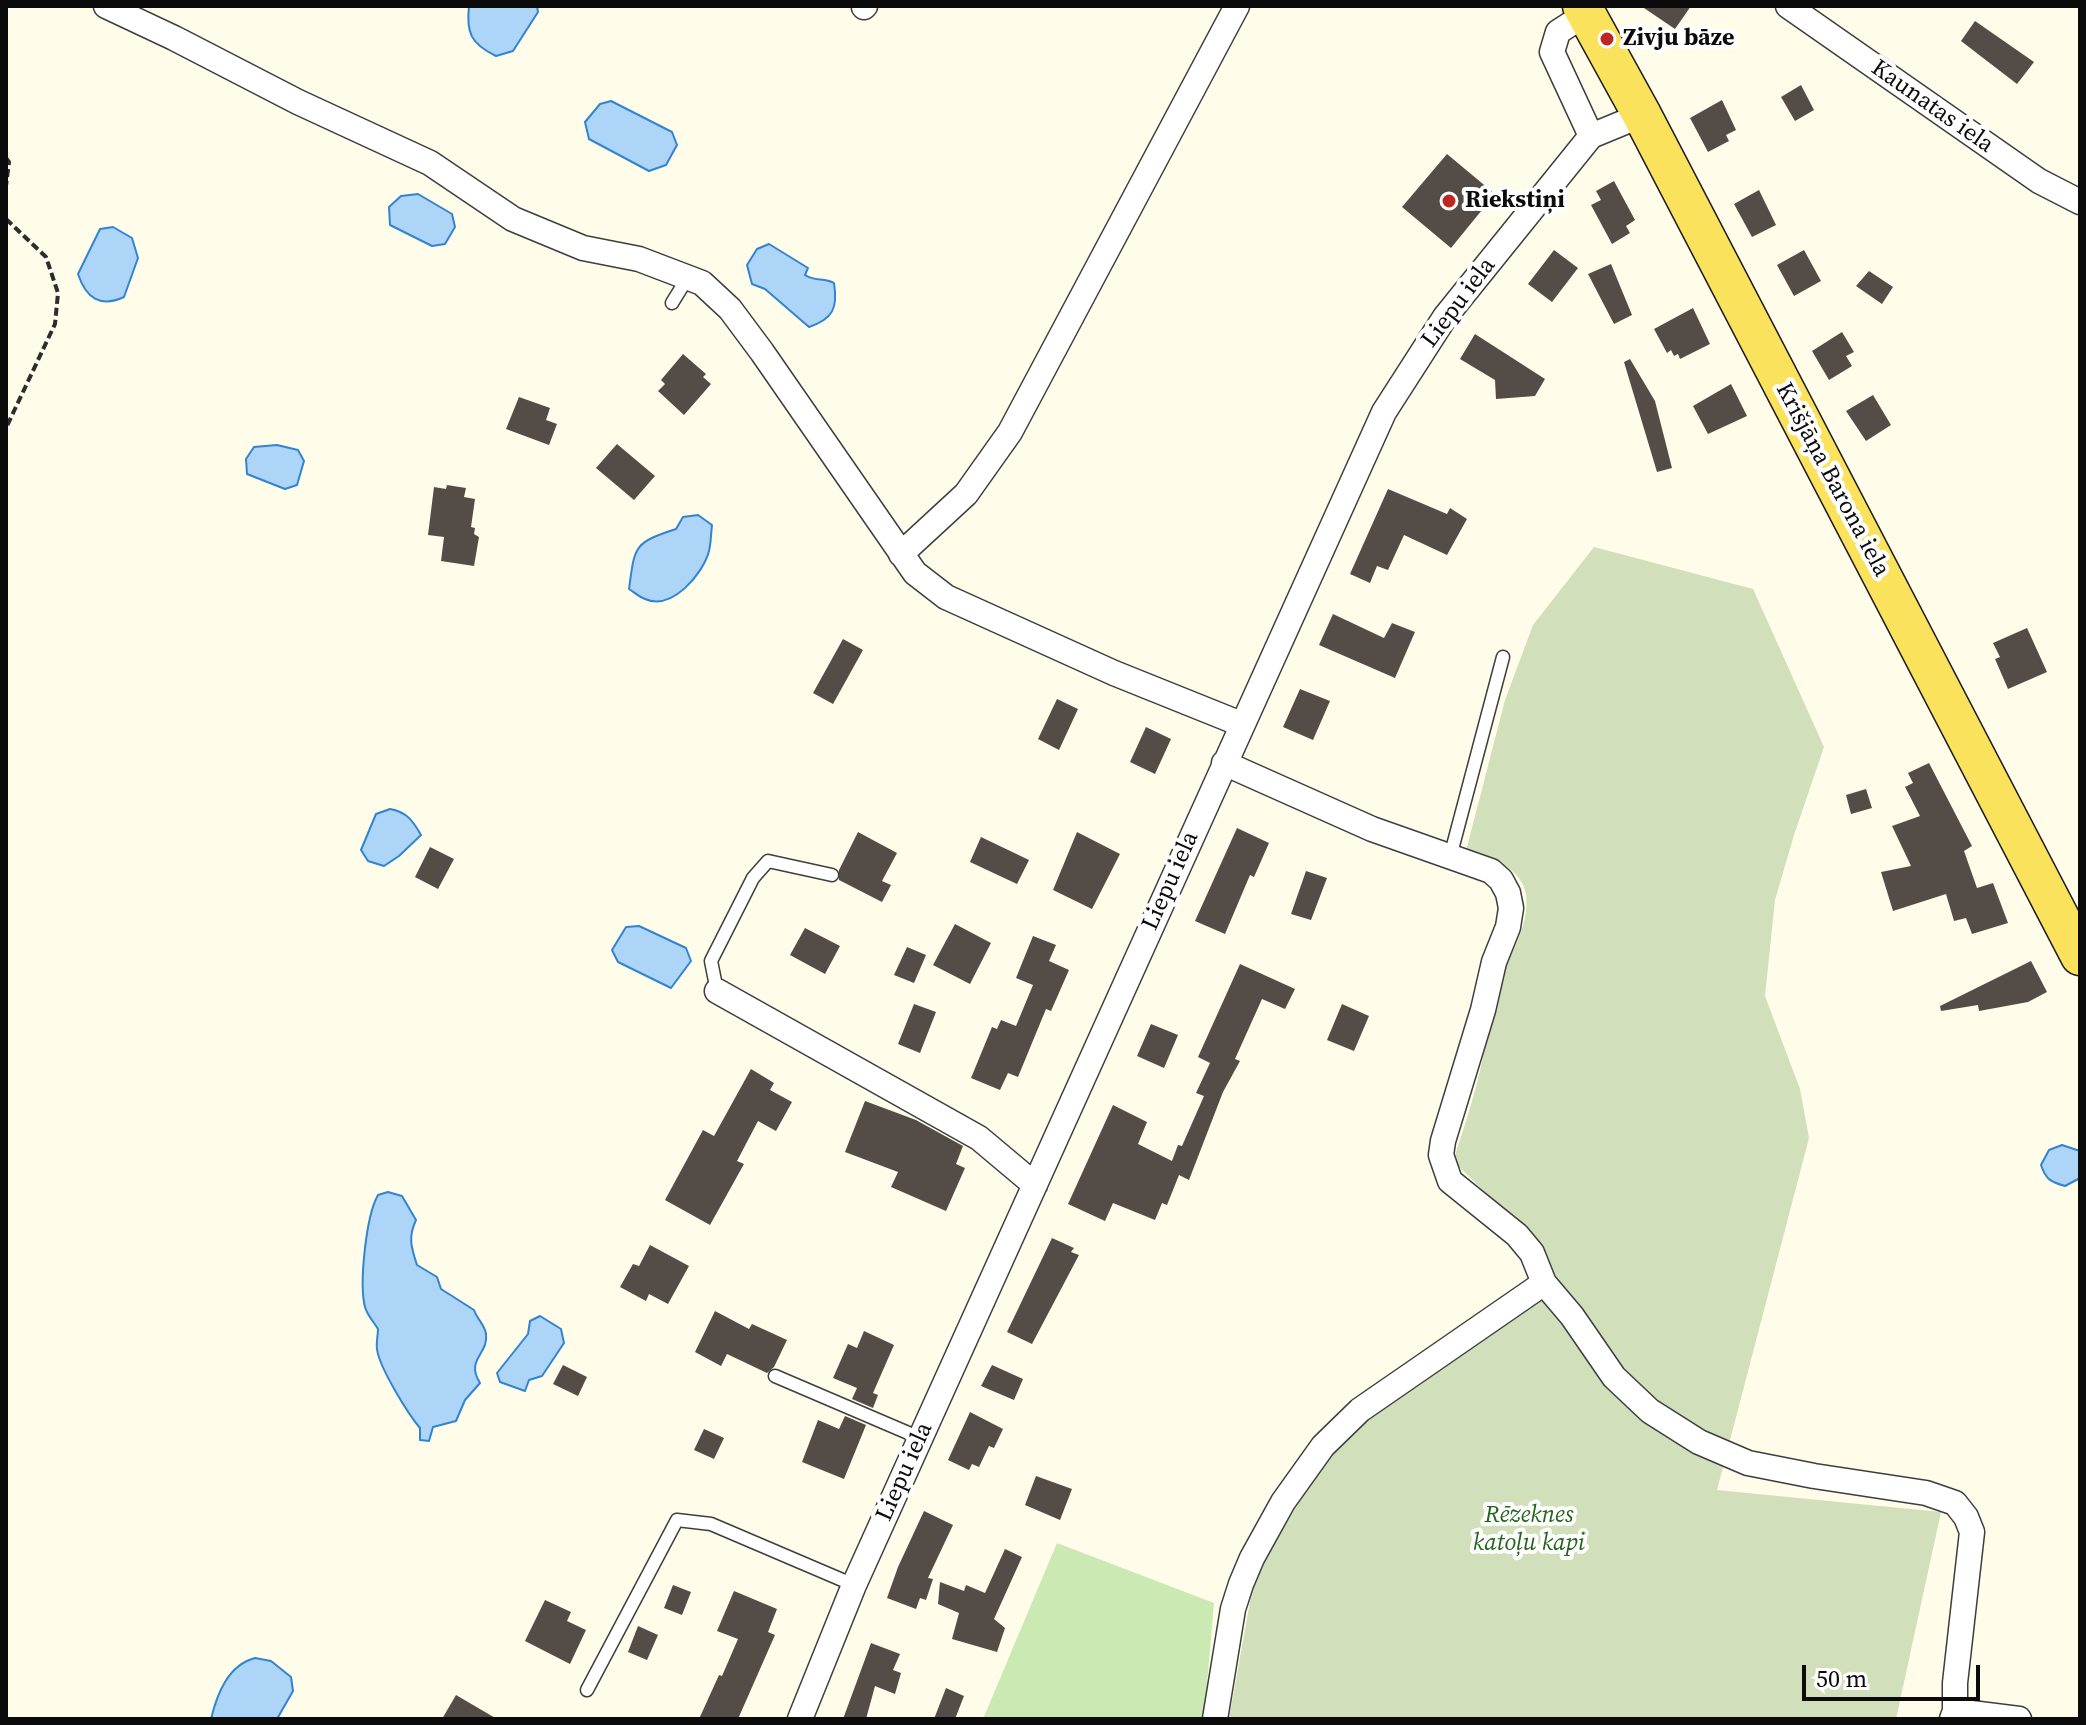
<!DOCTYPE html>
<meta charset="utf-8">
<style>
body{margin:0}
#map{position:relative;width:2086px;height:1725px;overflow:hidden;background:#fffce9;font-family:"Source Serif 4",serif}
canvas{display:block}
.frame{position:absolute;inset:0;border:8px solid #0b0b0b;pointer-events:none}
.scale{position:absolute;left:1802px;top:1665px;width:178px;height:36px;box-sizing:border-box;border:4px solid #0b0b0b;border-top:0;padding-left:10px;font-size:24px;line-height:28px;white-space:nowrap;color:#0b0b0b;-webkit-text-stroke:6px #fff;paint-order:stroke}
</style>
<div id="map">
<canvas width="2086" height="1725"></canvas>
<div class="frame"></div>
<div class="scale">50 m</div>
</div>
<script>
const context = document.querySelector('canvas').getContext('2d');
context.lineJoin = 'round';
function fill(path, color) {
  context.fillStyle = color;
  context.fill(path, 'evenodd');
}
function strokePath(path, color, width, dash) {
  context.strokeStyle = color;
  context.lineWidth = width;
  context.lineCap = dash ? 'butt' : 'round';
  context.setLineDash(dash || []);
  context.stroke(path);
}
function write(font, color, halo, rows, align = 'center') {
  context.font = font + ' "Source Serif 4",serif';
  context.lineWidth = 8;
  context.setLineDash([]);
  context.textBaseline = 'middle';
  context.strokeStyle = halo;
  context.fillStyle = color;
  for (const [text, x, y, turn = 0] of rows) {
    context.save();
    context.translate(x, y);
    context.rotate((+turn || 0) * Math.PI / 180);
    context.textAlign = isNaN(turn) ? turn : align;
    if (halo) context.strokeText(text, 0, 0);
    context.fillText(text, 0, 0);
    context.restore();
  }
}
fill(new Path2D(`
 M1057,1543L1214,1603L1204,1719H983Z`), '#cae9b3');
fill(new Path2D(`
 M1594,547L1753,589L1824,747L1794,835L1775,900L1765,996L1800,1089L1809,1138L1717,1490L1941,1512L1896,1719H1229L1254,1579L1313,1478L1355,1422L1511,1311L1547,1258L1525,1231L1453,1161C1462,1134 1471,1107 1478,1079C1486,1047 1490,1014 1500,983C1509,954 1533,921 1525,890C1518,865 1487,858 1466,851L1505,700L1533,625Z`), '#d1e0bb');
const water = new Path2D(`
 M469,6H537L538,12L513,51L496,56C471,44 466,33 469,6Z
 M611,101L672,132L677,145L666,165L649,171L589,139L585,122L600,104Z
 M418,194L452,214L455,227L445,244L432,246L390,225L389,207L401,196Z
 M113,227L132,238L138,258L124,297C100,308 86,298 78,274L100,229Z
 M769,244L808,268L805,275C815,282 824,277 834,283C838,308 833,319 809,327L765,289L752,284L747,265L757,249Z
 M277,445L298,450L304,461L297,485L285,489L247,474L246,459L254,447Z
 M698,515L712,525C711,533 711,543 709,551C703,574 672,611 645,599C639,597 634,592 629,589C635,546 633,543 676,529L683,517Z
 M390,809C407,812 413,821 421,835L399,856L384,866L368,861L361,850L376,814Z
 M639,926L686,948L691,961L671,988L618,962L612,950L626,927Z
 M2062,1145L2080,1151V1178L2065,1186C2051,1182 2046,1180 2041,1165L2049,1150Z
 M388,1192L402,1196L416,1220C408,1237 411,1247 417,1265L437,1277L441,1289L474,1310C477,1319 485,1325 486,1334C489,1354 465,1359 480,1383L465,1400L456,1421L433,1427L429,1441L420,1440V1428C408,1414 379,1367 377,1349C376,1343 378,1335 378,1329C374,1322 367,1315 365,1307C359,1284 366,1216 378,1195Z
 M540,1316L561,1329L564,1343L542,1376L529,1380L525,1391L500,1382L497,1373L528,1334L530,1321Z
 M255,1658L271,1661L291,1677L293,1691L277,1719H211C217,1694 228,1665 255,1658Z`);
fill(water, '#add5f7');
strokePath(water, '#3284cf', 2);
fill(new Path2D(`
 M1641,6H1691L1675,29Z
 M1975,21L2034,62L2017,84L1961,41Z
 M1801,85L1814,110L1795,121L1781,97Z
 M1722,100L1736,130L1726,135L1729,141L1708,152L1690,118Z
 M1447,154L1495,194L1451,248L1402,207Z
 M1614,181L1635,220L1626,226L1630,233L1612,244L1591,205L1601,200L1596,191Z
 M1759,190L1776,225L1752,237L1734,204Z
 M1554,250L1578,268L1552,302L1528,284Z
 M1804,250L1821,281L1794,296L1777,265Z
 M1611,264L1632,315L1614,324L1588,274Z
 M1869,271L1893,287L1882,304L1856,286Z
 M1693,308L1710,344L1680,359L1678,354L1674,356L1671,350L1667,353L1654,329Z
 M1842,332L1854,352L1846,356L1852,366L1829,380L1812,351Z
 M1475,334L1545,379L1535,396L1496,399L1495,380L1460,359Z
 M683,354L706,374L703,377L711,384L684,415L658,391L665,384L661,380Z
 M1630,359L1655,401L1672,468L1657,472L1624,362Z
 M1731,384L1747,416L1708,434L1693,406Z
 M1873,395L1891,425L1866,441L1846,411Z
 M519,397L550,408L546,420L557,424L549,445L506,429Z
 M617,444L655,476L634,500L596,468Z
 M447,485L466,488L464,497L475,499L471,527L475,528L474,534L479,537L474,566L441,561L444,537L428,535L434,487L446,489Z
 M1388,489L1447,514L1450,508L1467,519L1447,555L1404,535L1388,570L1377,566L1370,583L1350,574Z
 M1333,614L1384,638L1392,623L1415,632L1395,678L1319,645Z
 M2027,628L2047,672L2008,689L1995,659L2000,657L1993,643Z
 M843,639L863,650L833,704L813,693Z
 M1300,689L1330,701L1313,740L1283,727Z
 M1057,699L1078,709L1059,750L1038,739Z
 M1146,727L1171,739L1155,774L1130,762Z
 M1929,763L1972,846L1964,851L1977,888L1993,883L2008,923L1972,934L1966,918L1954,921L1946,894L1893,911L1881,872L1911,866L1892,826L1920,816L1905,787L1913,783L1908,773Z
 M1866,789L1872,808L1851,814L1846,795Z
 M1237,828L1269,843L1254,877L1250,875L1225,934L1195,921Z
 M858,832L897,853L882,881L891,885L882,902L839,880V870Z
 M1077,832L1120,854L1092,909L1053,890Z
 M981,837L1029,860L1017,884L970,862Z
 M430,847L454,859L438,889L415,877Z
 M1306,871L1327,878L1311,920L1291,914Z
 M955,924L991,943L970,984L933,965Z
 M805,928L840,946L825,974L790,955Z
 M1033,936L1056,945L1049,961L1069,970L1051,1011L1046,1009L1018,1077L1008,1073L1000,1090L971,1078L992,1027L997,1029L1001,1020L1016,1026L1033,985L1016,978Z
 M907,947L926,955L914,983L894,975Z
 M2031,961L2047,992L2028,1002L1979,1011L1978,1005L1941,1011L1940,1006Z
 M1240,964L1295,989L1285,1009L1262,999L1235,1059L1240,1061L1223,1092L1189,1180L1179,1175L1167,1205L1162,1203L1155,1220L1113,1203L1105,1221L1068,1204L1113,1105L1147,1122L1138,1144L1172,1161L1178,1145L1182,1146L1204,1096L1196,1093L1210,1063L1198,1057Z
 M914,1004L936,1012L920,1053L898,1044Z
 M1342,1004L1369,1016L1354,1051L1327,1040Z
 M1151,1024L1178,1035L1164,1068L1137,1056Z
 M751,1069L774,1083L770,1090L792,1102L776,1131L758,1121L737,1161L744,1164L710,1225L665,1200L703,1130L714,1136Z
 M865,1101L916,1120L963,1146L956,1164L965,1168L946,1211L891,1187L898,1172L845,1152Z
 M1052,1238L1074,1248L1071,1252L1079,1255L1032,1344L1007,1332Z
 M650,1245L689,1266L668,1304L649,1294L646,1301L620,1287L633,1264L639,1266Z
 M715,1311L749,1329L752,1324L787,1340L774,1367L767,1373L727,1354L721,1366L695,1352Z
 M864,1331L894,1345L873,1393L878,1395L873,1408L852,1399L857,1388L833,1378L848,1344L857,1348Z
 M563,1365L587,1377L578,1396L553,1384Z
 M992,1365L1023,1379L1014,1400L981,1386Z
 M970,1412L1003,1429L994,1448L989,1446L979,1467L972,1464L969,1470L948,1460Z
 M845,1416L866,1425L844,1479L802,1462L818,1420L839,1429Z
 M704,1429L724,1438L714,1459L694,1450Z
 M1036,1476L1072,1489L1060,1520L1025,1505Z
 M924,1511L953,1525L928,1578L933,1579L926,1600L920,1598L916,1609L887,1598L898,1567Z
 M1005,1549L1022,1557L994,1619L1005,1628L997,1652L952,1639L959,1613L938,1604L940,1582L964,1591L966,1585L985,1593Z
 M673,1585L691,1592L682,1615L664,1608Z
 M734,1591L777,1609L768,1632L775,1635L738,1719H699L719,1675L722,1676L738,1639L717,1631Z
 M545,1600L571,1612L567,1621L586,1630L570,1664L525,1641Z
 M638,1626L658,1635L647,1660L628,1652Z
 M871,1643L900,1654L893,1670L901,1673L895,1694L875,1686L866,1719H843Z
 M946,1688L964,1696L955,1719H934Z
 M456,1695L497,1719H442Z`), '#544d47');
const service = new Path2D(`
 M672,303L688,277
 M1450,857L1503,657
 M717,991L711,961L753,878L768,861L832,875
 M775,1376L920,1438
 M587,1690L677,1520L711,1524L854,1585`);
const minor = new Path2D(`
 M106,6L174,38L298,102L430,163L513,219L583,248L639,259L702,283L730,309L762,352L915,573L946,597L1114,673L1241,724
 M1788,6L2039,181L2080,202
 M864,7L865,6
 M1586,14L1558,32L1552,52L1591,136
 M901,554L966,494L1010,432L1237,6
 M1224,763L1372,829L1491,871L1501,880L1508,893L1511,908L1508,927L1494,962L1483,1010L1443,1141L1441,1155L1450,1181L1517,1235L1532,1253L1544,1283L1572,1316L1614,1377L1650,1411L1699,1442L1748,1463L1814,1476L1926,1493L1955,1503L1966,1517L1972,1532L1955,1683V1711
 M717,991L979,1138L1035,1185
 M800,1719L854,1585L1384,412L1445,317L1591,136L1642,115
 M1215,1719L1233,1609L1241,1584L1252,1558L1283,1502L1323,1446L1360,1410L1544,1283
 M1952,1719L1955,1711L2019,1719`);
const primary = new Path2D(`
 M1582,6L1642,115L2080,956`);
strokePath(service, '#3e3e3e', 15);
strokePath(minor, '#3e3e3e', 27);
strokePath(primary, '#1c1c1c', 41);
strokePath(new Path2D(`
 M6,158L9,162L6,186
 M6,219L46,257L58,293L55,324L6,428`), '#2d2d2d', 4, [8, 4]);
strokePath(service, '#fff', 12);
strokePath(minor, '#fff', 24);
strokePath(primary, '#fbe25c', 38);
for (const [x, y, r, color] of [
 [1607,39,8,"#bd2721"],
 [1449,201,8,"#bd2721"]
]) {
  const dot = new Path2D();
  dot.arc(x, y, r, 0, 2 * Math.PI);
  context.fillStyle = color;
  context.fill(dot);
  strokePath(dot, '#fff', 3);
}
write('bold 24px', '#0b0b0b', '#fff', [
 ["Zivju bāze",1623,39],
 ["Riekstiņi",1465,201]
], 'left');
write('24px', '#0b0b0b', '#fff', [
 ["Kaunatas iela",1932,107,35],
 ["Liepu iela",1459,303,-53],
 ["Krišjāņa Barona iela",1832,480,62],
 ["Liepu iela",1171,881,-66],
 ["Liepu iela",905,1472,-66]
]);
write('italic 24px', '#24631b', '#fff', [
 ["Rēzeknes",1529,1516],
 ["katoļu kapi",1529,1544]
]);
</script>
